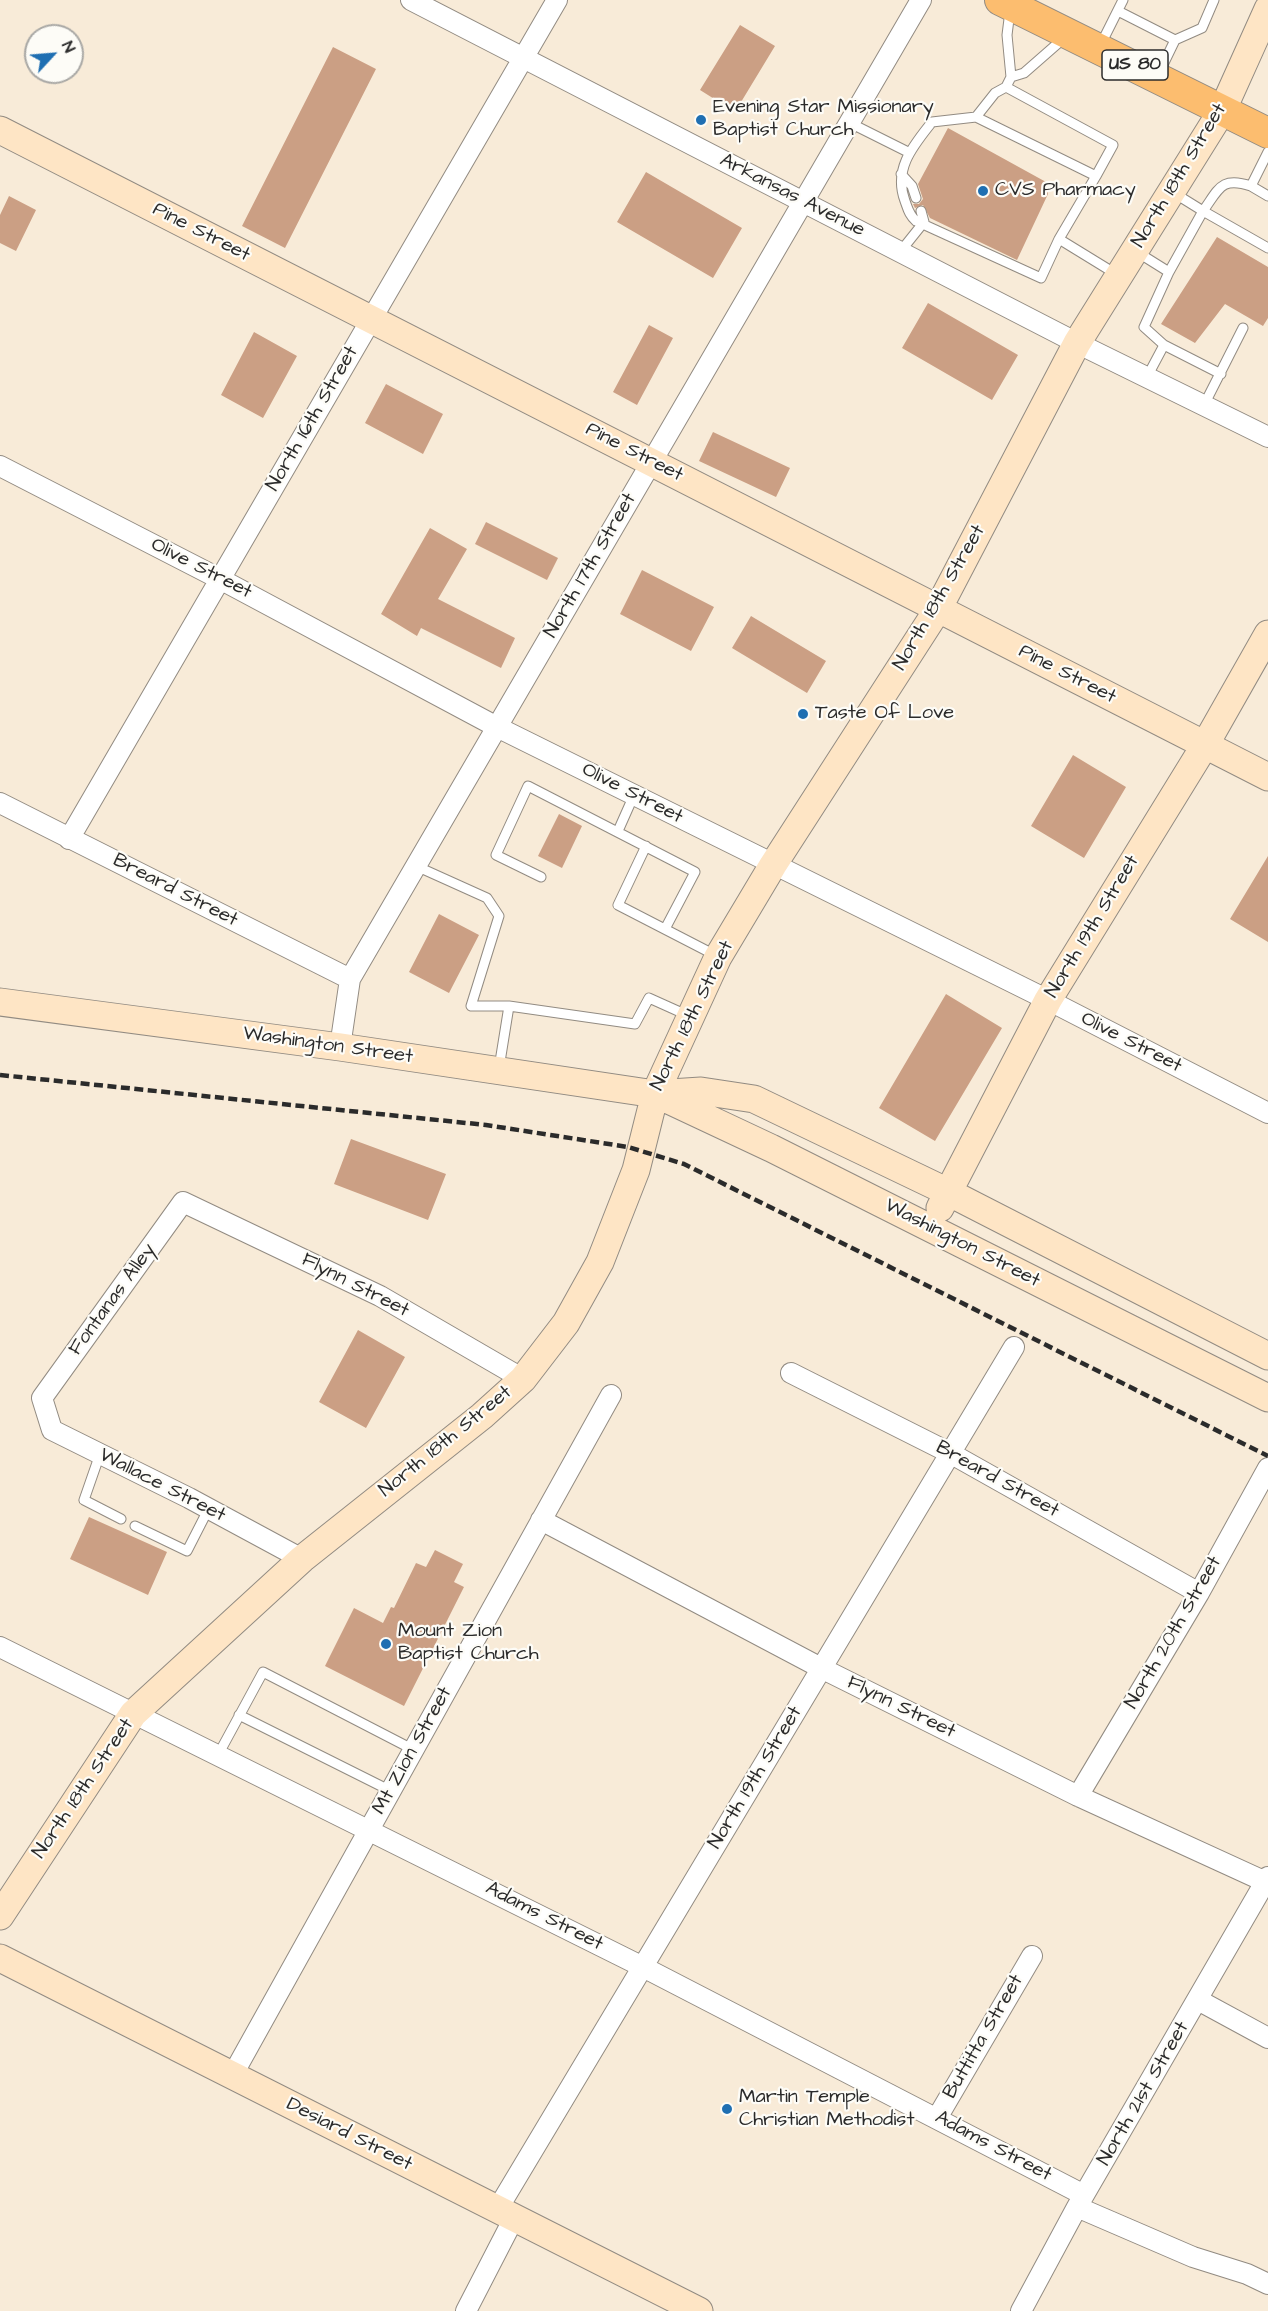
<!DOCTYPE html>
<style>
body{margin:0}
#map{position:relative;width:1268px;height:2311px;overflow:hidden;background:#f8ebd8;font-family:"Architects Daughter",sans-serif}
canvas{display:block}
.north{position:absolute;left:24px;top:24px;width:60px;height:60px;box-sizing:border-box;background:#fdfcf7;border:2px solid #a9a8a5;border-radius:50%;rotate:64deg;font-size:16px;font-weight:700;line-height:24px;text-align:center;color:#2b2b2b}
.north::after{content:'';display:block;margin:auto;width:21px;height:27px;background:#1f6fb2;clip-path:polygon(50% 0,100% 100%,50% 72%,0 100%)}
</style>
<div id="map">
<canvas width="1268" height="2311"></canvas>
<div class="north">N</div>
</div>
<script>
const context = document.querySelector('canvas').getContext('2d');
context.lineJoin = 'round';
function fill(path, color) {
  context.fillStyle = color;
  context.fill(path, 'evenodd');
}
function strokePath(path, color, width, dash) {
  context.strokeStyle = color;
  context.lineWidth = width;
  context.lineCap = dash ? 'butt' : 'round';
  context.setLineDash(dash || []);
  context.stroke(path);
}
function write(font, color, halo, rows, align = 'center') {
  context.font = font + ' "Architects Daughter",sans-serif';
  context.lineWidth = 4.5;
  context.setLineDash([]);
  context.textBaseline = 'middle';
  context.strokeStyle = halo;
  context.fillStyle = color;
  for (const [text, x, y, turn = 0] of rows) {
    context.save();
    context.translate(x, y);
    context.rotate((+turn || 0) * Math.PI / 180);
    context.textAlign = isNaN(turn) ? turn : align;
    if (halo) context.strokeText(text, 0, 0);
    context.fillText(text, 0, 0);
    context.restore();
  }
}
fill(new Path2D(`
 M740,25L775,46L735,112L700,90Z
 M333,47L376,69L285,248L242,226Z
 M948,128L1046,182L1048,194L1017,260L930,218L923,205L915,208L913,204H919L923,199L918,184Z
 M646,172L742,228L713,278L617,222Z
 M9,196L36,210L16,251L0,243V215Z
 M1217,237L1268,267V318L1263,326L1225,304L1195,343L1161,324Z
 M928,303L1018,355L992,400L902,348Z
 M649,325L673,338L637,405L613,392Z
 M254,332L297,356L263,418L221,395Z
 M386,384L443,414L423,454L365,423Z
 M713,432L790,468L776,497L699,461Z
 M486,522L558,558L547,580L475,544Z
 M430,528L467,549L438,599L515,638L501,668L421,628L417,636L381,614Z
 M642,570L714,607L691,651L620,614Z
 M751,616L826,661L807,693L732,648Z
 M1073,755L1126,787L1084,858L1031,826Z
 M559,814L582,826L562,868L538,856Z
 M1268,856V942L1230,919Z
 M439,914L479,935L449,993L409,972Z
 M946,994L1002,1028L935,1141L879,1108Z
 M351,1139L446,1174L428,1220L334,1184Z
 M358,1330L405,1357L366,1428L319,1402Z
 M89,1517L167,1552L148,1595L70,1559Z
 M435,1550L463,1564L454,1582L464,1587L404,1706L325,1666L354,1608L383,1623L391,1607L394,1608L416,1563L426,1567Z`), '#cb9f84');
const lane = new Path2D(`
 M1118,11L1175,40L1202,28L1214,0
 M1100,46L1123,0
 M1159,73L1175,40
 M1011,77L1024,73L1064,38
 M1006,87L1011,77L1007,35L1010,11
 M976,117L995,93L1006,87L1113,145L1096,176L976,117L932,122C913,146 893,169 905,201C908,209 909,215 916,221L1041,278L1059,239L1096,176
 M850,123L908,152
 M1268,152L1251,186L1268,196
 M901,174L912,186L916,198
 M1174,193L1203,211C1219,189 1221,176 1251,186
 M921,211L924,222
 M1059,239L1116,274
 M900,252L924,222
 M1137,252L1169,272L1203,211L1268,248
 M1164,345L1221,374
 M1147,377L1164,345L1144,327L1169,272
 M1204,405L1243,328
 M618,831L634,795
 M646,846L618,905L715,955
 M416,866L487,898L499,916L471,1006H509
 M541,877L496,855L528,786L695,872L665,929
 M499,1068L509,1006L635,1024L649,998L689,1016
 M100,1454L84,1500L121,1519
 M135,1526L187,1551L209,1508
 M239,1715L391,1791
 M218,1755L263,1672L414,1750`);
const street = new Path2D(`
 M411,0L1077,343L1268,437
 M0,466L220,579L497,727L1048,1000L1268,1113
 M0,803L350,979
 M69,839L557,0
 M340,1047L350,979L921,0
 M791,1373L950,1453L1199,1593
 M541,1520L821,1668L1078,1796L1268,1883
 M302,1559L189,1498L52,1430L42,1398L183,1202L380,1296L523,1379
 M0,1647L643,1967L1084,2195
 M1078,1796L1199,1593L1268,1468
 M1198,2000L1268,2038
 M232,2076L611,1395
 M937,2118L1032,1956
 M1077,2207L1193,2257L1247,2274L1268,2284
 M497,2210L1014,1347
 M466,2311L514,2218
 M1021,2311L1077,2207L1268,1877`);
const secondary = new Path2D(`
 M0,130L1268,777
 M0,1002L340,1047L655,1094L701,1091L754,1099L948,1192L1268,1356
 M656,1094L771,1148L1268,1398
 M940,1208L1048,1000L1205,745L1268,634
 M0,1916L133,1714L302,1559L482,1416L523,1379L566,1323L600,1262L636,1170L655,1094L718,957L773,865L938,609L1077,343L1223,109L1268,9
 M0,1958L699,2311`);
const primary = new Path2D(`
 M1000,0L1268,133`);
strokePath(lane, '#928b82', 11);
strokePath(street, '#928b82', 22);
strokePath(secondary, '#928b82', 29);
strokePath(primary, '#928b82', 32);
strokePath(lane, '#fff', 9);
strokePath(street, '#fff', 20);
strokePath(secondary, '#fee5c5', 27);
strokePath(primary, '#fcbd6f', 30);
strokePath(new Path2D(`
 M0,1075L486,1125L628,1147L684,1164L1268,1456`), '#2b2b2b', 4.5, [9, 4.5]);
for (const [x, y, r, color] of [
 [701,120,6,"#1f6fb2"],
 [983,191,6,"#1f6fb2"],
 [803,714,6,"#1f6fb2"],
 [386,1644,6,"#1f6fb2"],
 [727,2109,6,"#1f6fb2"]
]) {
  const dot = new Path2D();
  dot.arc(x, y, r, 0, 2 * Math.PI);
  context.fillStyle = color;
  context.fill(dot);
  strokePath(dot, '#fdfcf7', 2);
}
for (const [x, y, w] of [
 [1135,65,66]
]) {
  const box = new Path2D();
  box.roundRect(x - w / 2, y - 15, w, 30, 4.5);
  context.fillStyle = '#fdfcf7';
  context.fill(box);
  strokePath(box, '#2b2b2b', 1.5);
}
write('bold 18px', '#2b2b2b', null, [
 ["US 80",1135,65]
]);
write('20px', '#2b2b2b', '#fdfcf7', [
 ["Evening Star Missionary",713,108],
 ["Baptist Church",713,131],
 ["CVS Pharmacy",995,191],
 ["Taste Of Love",815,714],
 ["Mount Zion",398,1632],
 ["Baptist Church",398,1655],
 ["Martin Temple",739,2098],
 ["Christian Methodist",739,2121]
], 'left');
write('20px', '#2b2b2b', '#fdfcf7', [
 ["North 18th Street",1180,176,-59],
 ["Arkansas Avenue",792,196,27],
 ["Pine Street",201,233,27],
 ["North 16th Street",313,419,-60],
 ["Pine Street",634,453,27],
 ["North 17th Street",591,566,-60],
 ["Olive Street",201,569,27],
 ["North 18th Street",940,598,-60],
 ["Pine Street",1067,675,27],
 ["Olive Street",632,794,27],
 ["Breard Street",175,891,27],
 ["North 19th Street",1093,927,-59],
 ["North 18th Street",693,1016,-64],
 ["Olive Street",1131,1043,27],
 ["Washington Street",328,1046,8],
 ["Washington Street",962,1244,27],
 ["Flynn Street",355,1286,27],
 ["Fontanas Alley",113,1300,-54],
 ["North 18th Street",446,1442,-39],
 ["Breard Street",997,1480,29],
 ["Wallace Street",162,1486,27],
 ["North 20th Street",1174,1633,-60],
 ["Flynn Street",901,1708,26],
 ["Mt Zion Street",413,1751,-61],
 ["North 19th Street",756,1778,-59],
 ["North 18th Street",84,1789,-56],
 ["Adams Street",544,1917,27],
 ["Buttitta Street",984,2037,-60],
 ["North 21st Street",1144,2094,-60],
 ["Desiard Street",349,2135,27],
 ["Adams Street",993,2147,28]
]);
</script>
